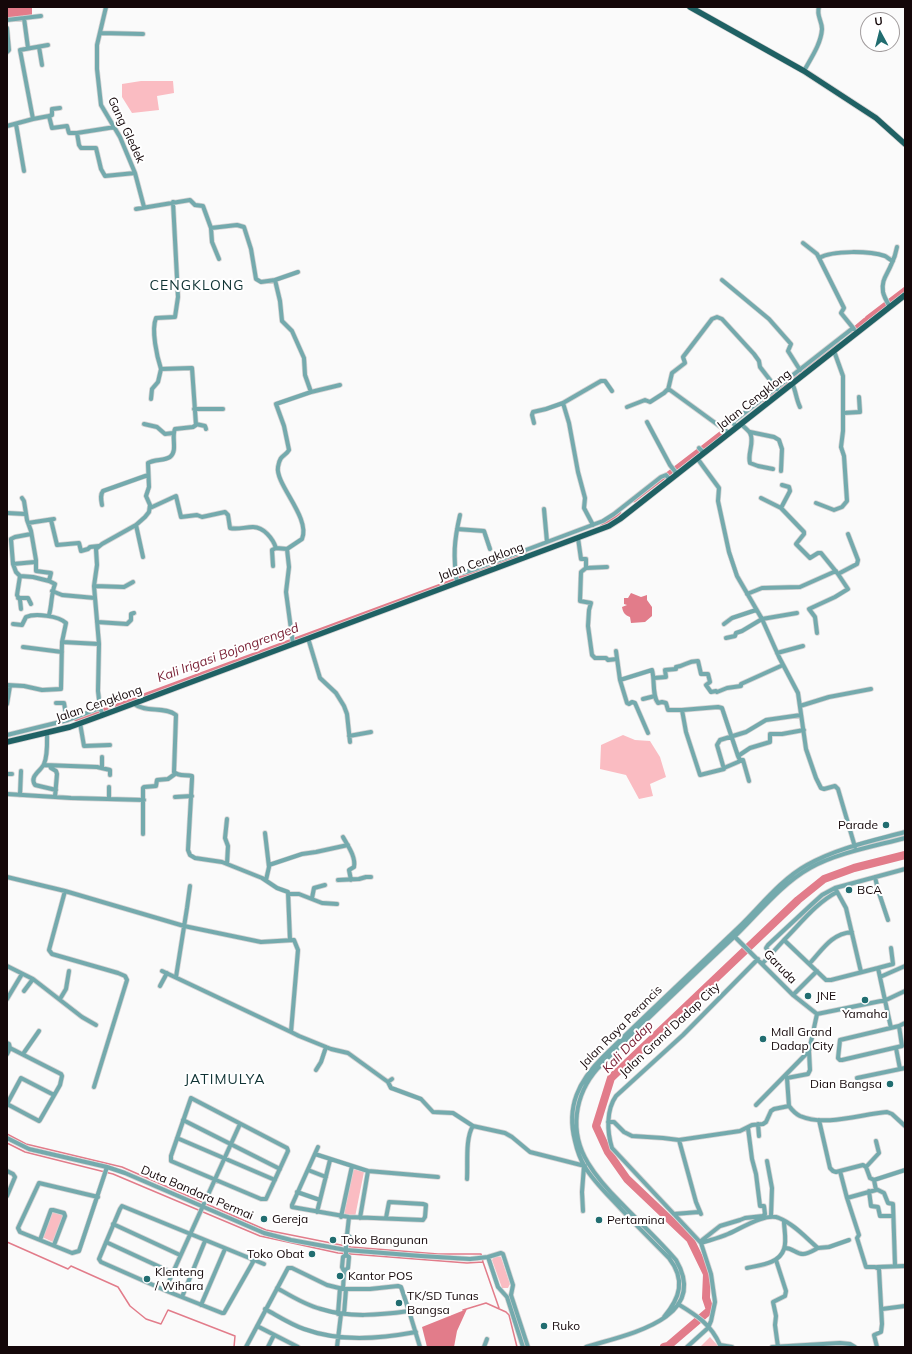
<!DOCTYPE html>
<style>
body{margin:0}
#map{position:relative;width:912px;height:1354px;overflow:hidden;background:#fafafa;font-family:Mulish,sans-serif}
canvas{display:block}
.frame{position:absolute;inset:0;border:8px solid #140709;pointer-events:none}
.north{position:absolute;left:860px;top:12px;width:40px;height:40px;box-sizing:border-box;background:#fff;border:1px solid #a19c9d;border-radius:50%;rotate:353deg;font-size:11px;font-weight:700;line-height:16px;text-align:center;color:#140709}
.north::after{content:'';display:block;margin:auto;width:14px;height:18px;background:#216d70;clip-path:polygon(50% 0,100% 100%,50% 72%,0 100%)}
</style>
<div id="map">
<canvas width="912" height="1354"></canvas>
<div class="frame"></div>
<div class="north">U</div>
</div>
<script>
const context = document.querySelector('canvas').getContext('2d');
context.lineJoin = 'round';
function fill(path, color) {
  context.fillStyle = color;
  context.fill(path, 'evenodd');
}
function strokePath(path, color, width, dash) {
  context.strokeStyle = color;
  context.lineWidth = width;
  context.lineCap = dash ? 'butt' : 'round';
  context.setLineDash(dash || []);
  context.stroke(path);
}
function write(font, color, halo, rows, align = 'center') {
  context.font = font + ' Mulish,sans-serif';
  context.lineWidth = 4;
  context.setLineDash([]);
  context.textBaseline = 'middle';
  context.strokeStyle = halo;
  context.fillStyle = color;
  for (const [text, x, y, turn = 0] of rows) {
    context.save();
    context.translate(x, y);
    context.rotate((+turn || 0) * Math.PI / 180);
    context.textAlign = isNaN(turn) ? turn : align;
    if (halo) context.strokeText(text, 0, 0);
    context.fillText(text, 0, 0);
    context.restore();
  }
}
fill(new Path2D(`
 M141,81H173L174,93L157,96L159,110L132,113L122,97V84Z
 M623,735L635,740L650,741L660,757L666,777L650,784L653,796L639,799L626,775L600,769L601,745Z
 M353,1169L364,1172L355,1217L344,1215Z
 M53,1210L65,1215L53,1242L42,1237Z
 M497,1256L501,1257L510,1284L508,1288H502L492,1260L494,1257Z
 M710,1337L719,1347H700Z`), '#fabcc2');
fill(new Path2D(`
 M7,7H32V16L7,19Z
 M631,593L641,597L647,595V600L652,607V616L645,622L631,623L630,617C625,615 623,613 622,607L627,605L624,604V598H628Z
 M467,1309L457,1331L454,1347H427L422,1327Z`), '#e27c8a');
strokePath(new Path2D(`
 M7,1134L26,1144L122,1167L266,1230L351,1247L438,1254H481L483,1262
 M7,1143L25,1152L113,1174L260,1236L338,1253L467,1263L483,1262L499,1308
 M7,1242L68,1269L71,1266L118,1287L130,1306L146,1319L161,1324L168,1310L235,1336L234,1347
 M463,1310L486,1303L506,1312L509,1315L517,1347`), '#e27c8a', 1.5);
strokePath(new Path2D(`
 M867,318L905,289
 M852,331L865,320
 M787,384L838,342
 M764,400L784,387
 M702,448L725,430
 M634,500L699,450
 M602,527L619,512
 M460,578L525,554
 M76,719L121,704L453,581`), '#e27c8a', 4.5);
strokePath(new Path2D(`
 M664,1347L668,1346L710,1310L706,1298L707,1274L690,1239L627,1179L608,1152L596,1126L611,1078L798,900L824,879L854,868L905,855`), '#e27c8a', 8);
const minor = new Path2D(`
 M106,7L97,45V69L101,105L120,137L135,173L144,207
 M24,18L28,48
 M7,20L41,16
 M7,28L9,50L7,52
 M100,33L143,34
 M48,45L20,50L33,119L49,116L52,128L67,126L69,133H77L79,145L81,148H96L101,169L105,176L135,173
 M39,47L42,65
 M804,71C811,58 821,44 822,29C822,21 816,15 819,7
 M49,116L52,115V109L60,108
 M16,124L24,171
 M7,126L33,119
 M77,133L115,127
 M136,209L190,200L195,205L203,206L211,228L212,242L219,259
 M211,228L237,225L244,227L251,249L256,279L261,282L275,280L280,301L282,321L292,331L304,358L305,375L311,392
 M803,243L817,254L844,308L841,313L854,329
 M819,258C833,250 870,251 885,256C887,257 890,260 893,261
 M275,280L298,272
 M722,280L769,319L791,344L788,351L800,370
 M890,307C887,302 884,297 883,292C881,280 887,275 891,265C894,259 896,253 897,247
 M792,383C796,391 796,399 800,407
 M668,390L672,373L685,363L683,357L712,319L717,317L722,319L754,354L759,361L760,367L777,389
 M151,399L152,389L158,382L161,369
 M563,403L569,423L578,472L585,498L584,508L593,525
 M627,407L645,400L650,402L664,393L667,390H670L729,433
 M194,409H223
 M843,413L860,412L859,397
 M647,422L670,465L677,474
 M534,423L532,415L533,412L546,409L563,403L601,381H605L612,391
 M144,424L157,427L165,434L173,433
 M196,424L205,426L206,429
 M741,424C744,427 748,430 750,433C755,442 747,454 750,463L758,466L773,469
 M737,427L733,423L734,421L853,328
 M750,432L774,437L779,440L782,449L781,471
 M699,448L704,453
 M697,458L719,488L718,501L729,552L737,576L762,619L779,657L798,693L806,749L816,778L821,788L824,789L835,786L838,789L855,847
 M761,498L781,508L804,532V534L796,544L810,558L818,553H821L838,574L848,589L835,597L809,609L815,617L817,633
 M816,503L834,510L842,507L847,501L844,456L841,447L843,431V376L834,351
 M102,505C101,499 100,495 103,491L148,475
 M150,508L176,496L181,517L197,515L202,517L225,512L228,515L230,528C237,530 245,527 253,527C264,527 273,539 276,548
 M781,508L790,491L789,487L782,485
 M544,509L547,542
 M7,513L25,514
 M51,520L57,545L79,543L81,551L88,549L90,547L99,546
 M28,523L54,519
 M136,525L143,557
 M457,529L484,531L490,549
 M31,534L15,537L11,539L13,564L16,572L20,576L33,577L49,581
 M578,538L581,559H586V568L581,572L580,601L591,603L589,610L588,626L592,655L595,658H606L608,660L617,659
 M287,549L289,567L286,592L293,644
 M36,560V571L51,573L49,581L55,584C51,594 52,605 49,615
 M13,564L35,562L36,560L31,531L27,520L24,501L22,498
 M273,566L272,550L276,548L287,549L302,539C311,518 275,484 278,467C280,454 285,457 289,450L284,426L276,404L311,392L340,385
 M586,568L607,567
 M456,574L466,572L478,568L603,521L614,514L661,477L666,475L670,480
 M838,574L857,564L858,560L848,534
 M20,576L17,595L20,600L21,609
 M457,583C453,556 454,541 460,515
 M94,586L124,587L133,582
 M52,591L62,595L95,598
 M747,594L762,588L800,587L836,571
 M18,598H28L31,604
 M97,622L127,624L131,620V614L134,613
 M724,624L732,618L756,610
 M308,638L320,678L336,693L344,706L347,714L350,742
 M726,638L735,636L736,633L742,631L762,619L797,613
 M62,642L99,644
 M23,647L62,652
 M616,651L620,680L627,703L629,704L632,702L635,703L648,733
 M777,653L803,646
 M654,678L666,677L665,670L676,669V667C686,666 686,661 698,661L701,674H708L710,682L706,685L711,692L716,691L717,692L727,688L741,686V684L783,665
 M620,680L652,670C655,680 652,696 658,703L662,702L666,703L668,710H682L718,707L722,708L738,756L740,760H743L749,781
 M7,685L24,686L42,690L61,689L62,642L66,623C59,616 35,613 26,617L22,625L13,624
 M643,699L655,696
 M56,703H64L67,720
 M7,704L10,686
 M134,704C146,713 165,706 176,715L174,772C179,777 186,774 192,776V779L188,850L190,855L195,858L222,862L262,878L277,888L288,892L290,940
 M800,706L829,697L871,689
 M682,710L686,732L700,775L724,769L717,745L720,740L746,732L766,720L801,715
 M103,715L100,708L98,691L99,644L94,586L97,565L96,549L102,544L136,525L145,517L149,512L150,505L146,496L149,487L148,463C155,459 164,461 170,457C178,451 171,437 175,429L193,427L196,425L192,368L161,369C157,357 151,330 156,318L175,317L178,297L173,202
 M80,723L84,746L110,745
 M47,733C47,742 48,755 44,764C41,771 29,776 35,785L56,790
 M7,735L68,720L100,708
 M349,736L371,732
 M738,756L750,748L770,742V734H782L804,730
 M102,757V767
 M44,765L97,767L110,770V775
 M50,766L51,768L56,771L57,774L55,797
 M724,768L738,762L741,760
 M7,774H12
 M7,794L71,798L144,800
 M20,795L21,771
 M175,797L192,796
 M109,799V787
 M227,819L225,838L228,846L227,864
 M265,833L269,867L266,880
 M143,834V788L144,787L156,786L157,780L168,779L175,774
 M343,837C348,846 356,857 354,867L349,870L351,880
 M269,865L302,854L316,852L348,845
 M7,877L65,891L184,926L261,942L294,940L298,950L291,1032L299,1036L331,1049L348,1053L388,1082L392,1079
 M875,877L878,890L888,920
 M338,880L359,879L366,877H371
 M835,888L846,908L861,972
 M65,891L49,950L52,954L118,973L125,976L127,980L94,1087
 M289,894H299L322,903L337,904
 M312,898L314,888L325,885
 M733,935L793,995L817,1014
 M784,940C801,923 816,903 837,892
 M771,954L766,948L768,945L811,905L822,895L835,888L905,869
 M810,963C823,949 831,934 852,932
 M762,964L784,940L826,980H831L878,968L891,1028
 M7,966L33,979L82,1017L96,1025
 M878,968L893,964L891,948
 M162,971L291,1032
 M176,977L187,908L190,886
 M880,977L905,966
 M160,986L167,973
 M24,991L33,979
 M793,995L817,971
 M7,999L22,974
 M60,999L66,989L69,971
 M817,1014L886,1000L905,991
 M899,1026L902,1046L842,1060H840L838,1058L840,1040Z
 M899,1026L905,1023
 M7,1043L9,1044L10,1048L61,1074L62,1076L60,1085L40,1120L39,1121L7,1104
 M896,1048L900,1069
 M809,1051L810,1070L808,1074L787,1078L789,1106C792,1110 796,1114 800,1116C826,1127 861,1114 887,1112L892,1114L905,1126
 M7,1054L10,1048
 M23,1054L39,1031
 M316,1070L321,1062L326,1047
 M857,1078L905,1068
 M388,1082L391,1088L394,1089L421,1099L433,1112L453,1113L473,1126L505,1133L512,1137L530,1152L585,1166
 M191,1098L287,1148L288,1151L266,1199H261L171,1161V1156Z
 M7,1104L21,1078L54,1095
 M756,1105L809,1051L817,1014
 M183,1120L280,1169
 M819,1120L830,1168L833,1171L836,1172L863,1165L866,1167L870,1178L874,1180L876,1190L847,1198L859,1235L857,1238L866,1267H875L879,1269L882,1324L881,1332L874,1335L877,1347
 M608,1122H614L624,1132L632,1136L663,1138L679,1140L740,1131L752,1125L763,1124L766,1122L771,1111L774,1109L789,1106
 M758,1124L759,1136
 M7,1138L29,1149L107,1167L125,1173L264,1233L291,1240L346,1250L421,1256L470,1259L488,1257L501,1253L503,1254L513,1285L511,1295L528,1347
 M177,1138L275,1180
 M679,1140L696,1202L701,1214
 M318,1147L292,1205V1207L349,1217L423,1220L425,1217L426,1205L423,1204L389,1202L386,1218
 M315,1154L368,1171L438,1177
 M767,1161L772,1188L771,1216
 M866,1167L879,1153L876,1141
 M308,1170L326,1177
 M7,1171L13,1174L15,1177L7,1196
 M840,1171L847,1198
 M467,1179C468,1164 465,1138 473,1126
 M874,1180L905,1170
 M876,1189L884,1193L888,1203L893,1204L895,1265
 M869,1191L871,1206L878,1207L880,1216H893
 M297,1192L320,1200
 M98,1197L39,1183L18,1228L20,1232L72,1253L79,1251L107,1167
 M583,1211L582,1192L584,1166
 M317,1212L330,1160
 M674,1214L699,1212
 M341,1217L352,1166
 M360,1218L368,1171
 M113,1224L180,1255
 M40,1240L51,1210H53L64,1213L65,1216L54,1245
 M701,1241L720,1226L740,1220L745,1218L763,1216L765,1214L764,1206H760L756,1174L752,1159L748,1128
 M106,1242L173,1273
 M701,1243C710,1240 719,1238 728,1234C740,1229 766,1212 779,1218C794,1224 806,1238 818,1248L829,1247L849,1240
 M346,1245L344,1243L345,1236L347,1235L349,1217
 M785,1248C793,1248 796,1254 803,1254C808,1254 814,1250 818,1248
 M488,1257L498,1287L507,1297L523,1347
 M252,1260L253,1262L224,1313H222L169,1292L101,1262L99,1259L120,1209L122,1206L264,1264
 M776,1260L786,1291L785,1296L773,1302L776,1316L775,1325L778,1347
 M877,1267L905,1266
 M747,1268C760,1265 779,1264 784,1249C787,1241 784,1229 784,1221
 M344,1271L348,1268L349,1257L346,1255V1245L349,1243L350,1237L347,1235
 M277,1288C291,1296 305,1305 321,1309C349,1318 380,1315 409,1311L420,1347
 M343,1289H370L398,1286L401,1287L409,1311
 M165,1290L240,1124
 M182,1297L205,1241
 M678,1304C696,1315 711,1324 720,1345L732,1347
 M201,1305L225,1249
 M265,1309C278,1316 290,1324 304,1329C340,1342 378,1339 416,1332
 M882,1309L905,1306
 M338,1314L340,1288
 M344,1314L346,1289
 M664,1317C680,1298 686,1280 669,1258C653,1242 636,1225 620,1208C608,1195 594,1182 585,1167C580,1159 577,1150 575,1141C566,1106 579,1081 603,1057C648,1013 693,971 738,928C760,907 780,880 807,865C837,848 872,841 905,832
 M257,1326L298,1347
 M246,1347L288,1268H292L327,1285L343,1289L344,1271L342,1267L343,1257L346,1255
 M268,1347L274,1335
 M337,1347L341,1314
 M484,1347L487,1339
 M586,1347C624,1335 711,1320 676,1260C659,1240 639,1222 621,1203C609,1191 597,1178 588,1163C569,1132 574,1095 598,1068C642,1023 688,980 734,937C757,915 781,884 810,868C836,853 875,846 905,838
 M687,1347L708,1328L711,1321L715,1302L711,1274L701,1243L612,1148C607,1132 606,1110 616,1096L683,1035L758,959
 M772,1347L840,1343L850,1344L855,1347`);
const major = new Path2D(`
 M690,7L804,71L876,118L905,144
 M7,742L70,727L103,715L609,526L620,519L905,295`);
strokePath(minor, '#d5d3d3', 5.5);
strokePath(major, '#d5d3d3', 7);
strokePath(minor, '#74aaad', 4);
strokePath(major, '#1f6164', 5.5);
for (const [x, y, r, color] of [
 [886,825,4,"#216d70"],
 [849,890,4,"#216d70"],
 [808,996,4,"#216d70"],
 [865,1000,4,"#216d70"],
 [763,1039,4,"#216d70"],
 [890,1084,4,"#216d70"],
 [264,1219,4,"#216d70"],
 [599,1220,4,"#216d70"],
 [333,1240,4,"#216d70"],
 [312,1254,4,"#216d70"],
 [340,1276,4,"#216d70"],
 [147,1279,4,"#216d70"],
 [399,1303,4,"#216d70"],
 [544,1326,4,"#216d70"]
]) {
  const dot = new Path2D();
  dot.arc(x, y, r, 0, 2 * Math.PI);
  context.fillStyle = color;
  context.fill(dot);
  strokePath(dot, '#fff', 1.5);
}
write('12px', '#140709', '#fff', [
 ["Gang Gledek",126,130,65],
 ["Jalan Cengklong",754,400,-38],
 ["Jalan Cengklong",481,562,-20],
 ["Jalan Cengklong",99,704,-19],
 ["Garuda",780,967,46],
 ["Jalan Raya Perancis",621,1027,-45],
 ["Jalan Grand Dadap City",670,1030,-43],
 ["Duta Bandara Permai",197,1193,23]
]);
write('12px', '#140709', '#fff', [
 ["Parade",878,825,"right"],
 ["BCA",857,890],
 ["JNE",816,996],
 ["Yamaha",865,1014,"center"],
 ["Mall Grand",771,1032],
 ["Dadap City",771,1046],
 ["Dian Bangsa",882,1084,"right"],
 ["Gereja",272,1219],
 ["Pertamina",607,1220],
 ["Toko Bangunan",341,1240],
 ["Toko Obat",304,1254,"right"],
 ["Klenteng",155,1272],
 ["/ Wihara",155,1286],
 ["Kantor POS",348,1276],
 ["TK/SD Tunas",407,1296],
 ["Bangsa",407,1310],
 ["Ruko",552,1326]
], 'left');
write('italic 13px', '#771c31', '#fff', [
 ["Kali Irigasi Bojongrenged",228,653,-20],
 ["Kali Dadap",628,1047,-46]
]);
context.letterSpacing = '1px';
write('14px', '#0f3334', '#fff', [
 ["CENGKLONG",197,286],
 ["JATIMULYA",225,1080]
]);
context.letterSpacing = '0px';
</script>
